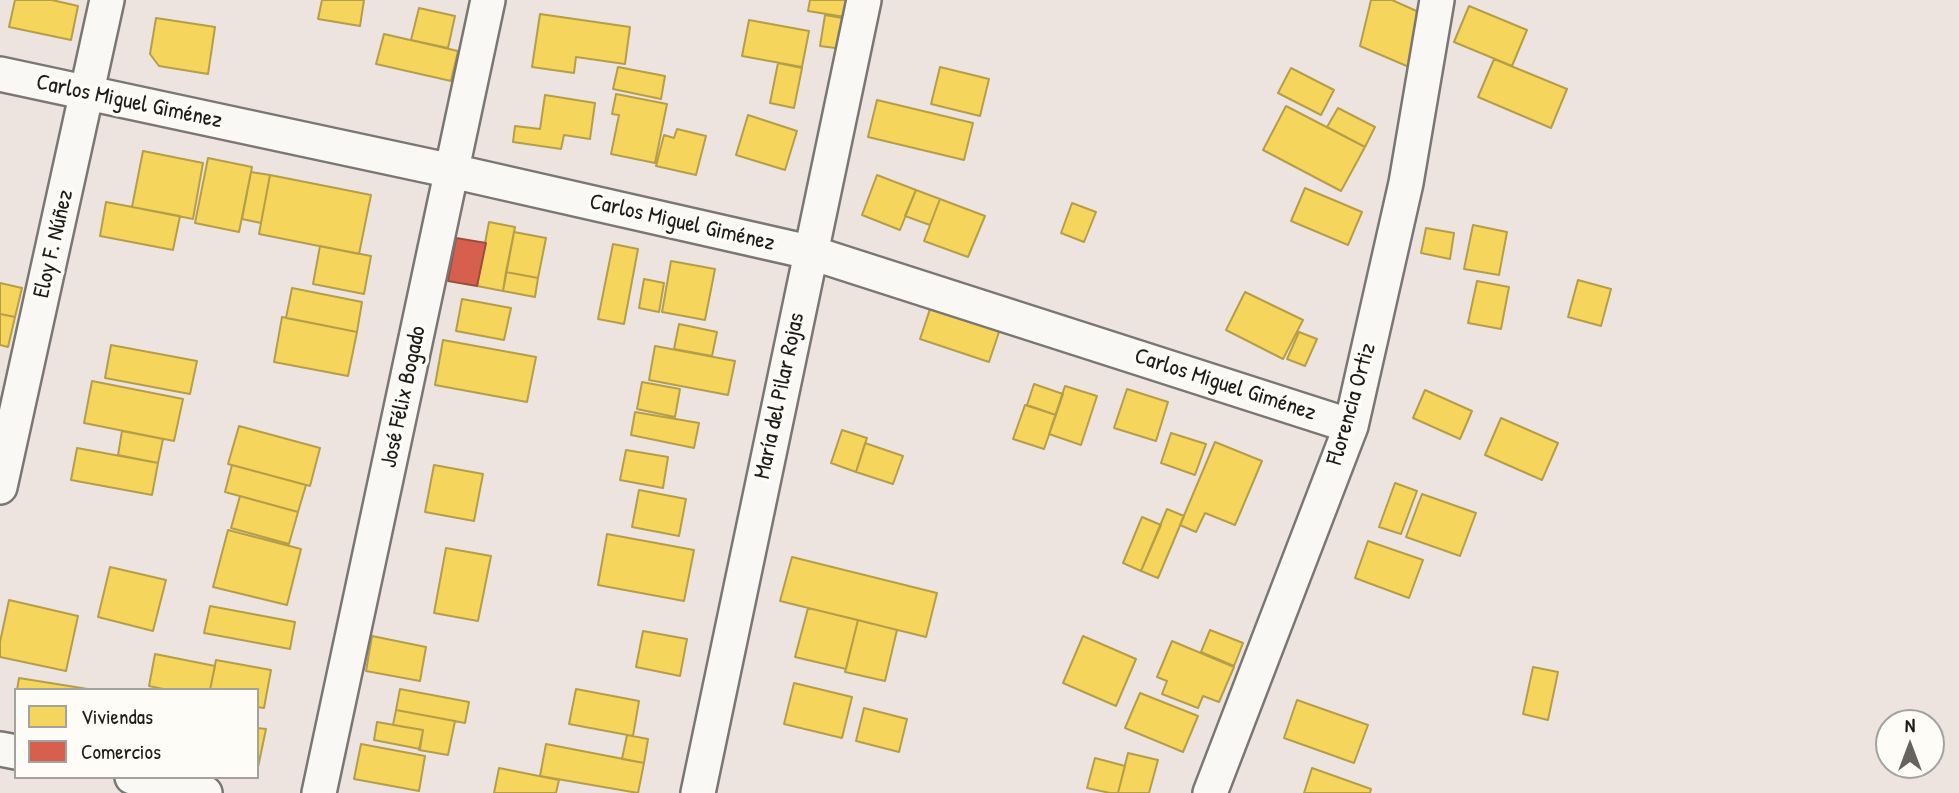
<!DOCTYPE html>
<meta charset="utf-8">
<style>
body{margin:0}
#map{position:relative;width:1959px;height:793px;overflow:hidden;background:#ede4df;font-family:"Patrick Hand",sans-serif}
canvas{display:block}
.legend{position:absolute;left:14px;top:688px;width:245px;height:91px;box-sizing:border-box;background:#fdfcf7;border:2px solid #a3a29f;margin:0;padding:9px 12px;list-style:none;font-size:21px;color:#1c1c1c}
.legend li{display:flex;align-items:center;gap:14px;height:35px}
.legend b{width:35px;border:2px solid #a3a29f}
.north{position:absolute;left:1875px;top:709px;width:70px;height:70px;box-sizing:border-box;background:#fdfcf7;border:2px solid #a3a29f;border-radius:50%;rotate:0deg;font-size:19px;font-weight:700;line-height:28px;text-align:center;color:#1c1c1c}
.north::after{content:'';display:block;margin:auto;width:24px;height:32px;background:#656260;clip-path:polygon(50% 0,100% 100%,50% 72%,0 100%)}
</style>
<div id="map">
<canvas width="1959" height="793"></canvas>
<ul class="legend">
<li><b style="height:19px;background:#f6d55c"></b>Viviendas</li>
<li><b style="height:19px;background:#d6604d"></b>Comercios</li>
</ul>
<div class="north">N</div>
</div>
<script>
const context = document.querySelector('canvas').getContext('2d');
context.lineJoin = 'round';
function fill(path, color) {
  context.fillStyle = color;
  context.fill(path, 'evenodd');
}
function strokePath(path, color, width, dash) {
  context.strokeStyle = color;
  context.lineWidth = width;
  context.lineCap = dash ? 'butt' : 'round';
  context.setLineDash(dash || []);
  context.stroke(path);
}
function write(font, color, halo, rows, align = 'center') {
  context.font = font + ' "Patrick Hand",sans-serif';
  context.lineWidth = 7;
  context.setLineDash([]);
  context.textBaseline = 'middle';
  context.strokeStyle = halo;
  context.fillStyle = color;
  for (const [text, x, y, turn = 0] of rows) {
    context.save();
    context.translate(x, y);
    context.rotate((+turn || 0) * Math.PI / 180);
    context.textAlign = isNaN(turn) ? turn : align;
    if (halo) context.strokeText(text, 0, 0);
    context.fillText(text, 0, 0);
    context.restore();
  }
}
const homes = new Path2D(`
 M15,0H52L78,6L71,40L9,27Z
 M322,0H364L360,26L318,19Z
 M810,0H848L845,17L808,11Z
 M1371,0H1392L1421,13L1409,67L1360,46Z
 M1469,6L1527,30L1512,66L1454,42Z
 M419,8L455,16L448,48L411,40Z
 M540,14L630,27L625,64L576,57L574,73L532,67Z
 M825,15L848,19L843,49L820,46Z
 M156,18L215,27L208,74L159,66L150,54Z
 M749,20L809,31L802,67L742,56Z
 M384,34L458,51L451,81L376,64Z
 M1494,59L1567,89L1551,128L1478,97Z
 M778,63L802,68L794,108L770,103Z
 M618,67L665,76L661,99L613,89Z
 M940,67L989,79L980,116L931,104Z
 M1291,68L1334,90L1321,115L1278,93Z
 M616,94L667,104L655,163L611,154L619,115L612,114Z
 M545,95L595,103L590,139L564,135L561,149L513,142L515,126L540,129Z
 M877,100L973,123L964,160L868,137Z
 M1286,106L1365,147L1341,191L1263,150Z
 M1338,108L1375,127L1365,147L1327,127Z
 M748,115L797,131L785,170L736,155Z
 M677,129L706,136L696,175L656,166L664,135L674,138Z
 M143,151L203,163L193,219L132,207Z
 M208,158L252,167L239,232L195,223Z
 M251,172L270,175L261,223L242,219Z
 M270,175L371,195L359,254L259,234Z
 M877,175L916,190L900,230L862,215Z
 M1305,188L1362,212L1348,245L1291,221Z
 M916,190L940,199L930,225L905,216Z
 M940,199L985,216L968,257L924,241Z
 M106,202L180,216L173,250L100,236Z
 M1072,203L1096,212L1084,242L1061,233Z
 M489,222L515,227L503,291L477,286Z
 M1473,225L1507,232L1499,275L1464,269Z
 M1426,228L1454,233L1450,259L1421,253Z
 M514,232L546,238L538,278L506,272Z
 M613,244L638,249L624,324L598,319Z
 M320,246L371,256L364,294L313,284Z
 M671,261L715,269L705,320L662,312Z
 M506,272L538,278L535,297L503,291Z
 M644,279L664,283L659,312L639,308Z
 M1578,280L1611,289L1601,326L1568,317Z
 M1477,281L1509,287L1501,329L1468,323Z
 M0,283L22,288L15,317L0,314Z
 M292,288L362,302L357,332L286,318Z
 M1245,292L1303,320L1283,359L1226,330Z
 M462,299L511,308L504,340L456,331Z
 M931,306L1000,329L989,362L920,339Z
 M0,314L15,317L8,347L0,345Z
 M282,317L357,332L348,376L274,362Z
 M679,324L717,332L712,356L674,349Z
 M1299,332L1317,339L1305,366L1287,359Z
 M443,340L536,357L527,402L435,385Z
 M111,345L197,361L190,394L105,378Z
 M655,346L735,361L728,395L649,380Z
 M92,381L183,399L174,441L84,423Z
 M642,382L680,389L675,417L637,409Z
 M1034,384L1063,394L1056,415L1027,405Z
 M1065,386L1097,396L1081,445L1049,434Z
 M1127,389L1168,402L1156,441L1114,428Z
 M1425,390L1472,411L1460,439L1413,418Z
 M1025,405L1056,415L1044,449L1013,439Z
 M635,412L699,423L694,448L631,435Z
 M1501,418L1558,443L1542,480L1485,455Z
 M239,426L320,448L310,486L228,464Z
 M842,430L867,438L856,472L831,463Z
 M122,431L163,439L158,463L118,455Z
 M1171,433L1206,444L1195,475L1161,463Z
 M1215,442L1262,461L1235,525L1205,513L1196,532L1180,525Z
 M865,443L903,456L893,484L856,472Z
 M77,448L158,463L152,495L71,480Z
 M626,450L668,457L663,488L620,480Z
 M232,465L306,485L298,512L225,492Z
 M434,465L483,474L474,521L425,512Z
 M1395,483L1417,491L1401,534L1379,527Z
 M639,490L686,499L679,536L632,527Z
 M1422,494L1476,513L1460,556L1406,537Z
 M240,496L298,512L289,544L231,528Z
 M1167,509L1184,516L1158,578L1141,571Z
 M1142,517L1161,525L1141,571L1123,563Z
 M228,530L301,549L287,605L213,587Z
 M607,534L694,550L684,601L598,585Z
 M1368,541L1423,560L1409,598L1355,578Z
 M446,548L491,556L478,621L434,613Z
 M792,557L937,593L926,637L780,601Z
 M110,567L166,580L153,631L98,617Z
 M9,600L78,616L66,671L0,657V642Z
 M210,606L295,622L290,649L204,633Z
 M808,608L858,620L846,669L795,657Z
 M858,620L897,630L885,681L845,672Z
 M1210,630L1243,643L1234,666L1201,652Z
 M643,631L687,639L680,676L636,667Z
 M372,636L426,647L420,681L366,671Z
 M1083,636L1136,659L1116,706L1063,683Z
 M1172,641L1234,667L1219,702L1203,696L1198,708L1162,694L1167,681L1157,677Z
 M155,654L215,666L210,690H168L149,686Z
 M216,660L271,670L264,708L257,707V690H210Z
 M1533,667L1558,672L1548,720L1523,714Z
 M19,678L94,690H17Z
 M794,683L852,697L842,738L784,724Z
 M400,689L469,702L465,723L396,710Z
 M576,689L639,701L633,736L569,724Z
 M1140,693L1198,716L1183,752L1125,728Z
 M1297,700L1368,725L1354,763L1284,738Z
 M864,708L907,719L899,752L856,741Z
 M396,710L455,721L448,755L419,750L423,730L393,725Z
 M377,722L423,730L420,749L374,740Z
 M257,728L266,729L257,772Z
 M627,735L648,739L644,763L622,759Z
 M361,744L425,756L419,791L354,779Z
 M546,744L644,763L638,793L540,776Z
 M1128,753L1158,760L1149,793H1118Z
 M1095,758L1125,766L1118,793H1110L1087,788Z
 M499,768L559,780L556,793H494Z
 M1312,768L1371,789L1370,793H1304Z`);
fill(homes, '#f6d55c');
strokePath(homes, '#b59e49', 2);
const shops = new Path2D(`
 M456,238L486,243L477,286L448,281Z`);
fill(shops, '#d6604d');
strokePath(shops, '#9e4c3e', 2);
const street = new Path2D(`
 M0,74L452,171L809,252L1351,426
 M0,487L107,0
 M0,749L16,752
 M132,777L205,793
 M319,793L488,0
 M698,793L864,0
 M1210,793L1351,426L1406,183L1437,0`);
strokePath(street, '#7a7674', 38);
strokePath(street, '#f9f8f5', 33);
write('23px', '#1c1c1c', '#fdfcf7', [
 ["Carlos Miguel Giménez",129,102,12],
 ["Carlos Miguel Giménez",682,223,13],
 ["Eloy F. Núñez",54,244,-77],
 ["Carlos Miguel Giménez",1225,385,18],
 ["María del Pilar Rojas",780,396,-78],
 ["José Félix Bogado",404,397,-78],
 ["Florencia Ortiz",1352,404,-74]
]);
</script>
